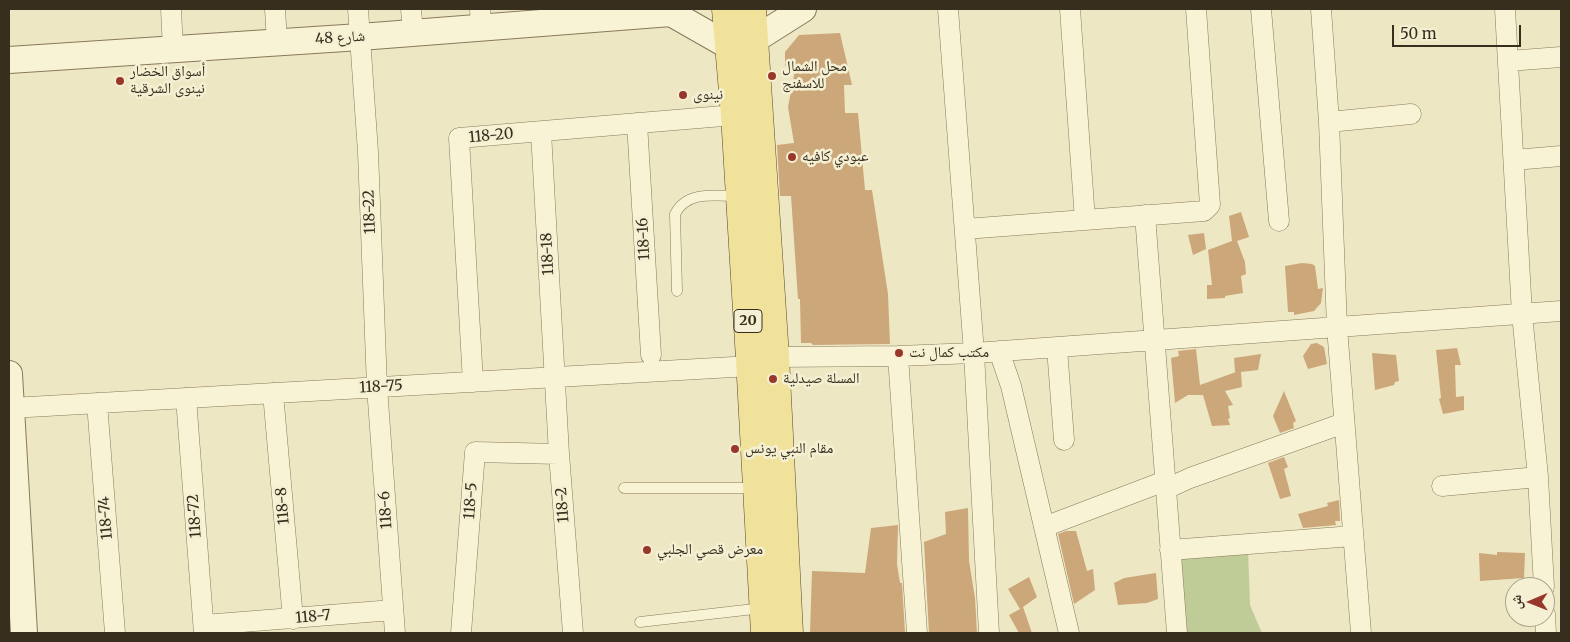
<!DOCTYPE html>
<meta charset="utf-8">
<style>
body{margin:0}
#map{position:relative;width:1570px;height:642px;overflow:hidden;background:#eee7c3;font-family:Merriweather,"Noto Naskh Arabic",serif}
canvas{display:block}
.frame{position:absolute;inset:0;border:10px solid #382e1e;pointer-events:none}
.north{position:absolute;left:1505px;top:577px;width:50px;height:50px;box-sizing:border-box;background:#f5f0d3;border:1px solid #a9a28b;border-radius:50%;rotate:269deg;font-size:14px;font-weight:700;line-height:20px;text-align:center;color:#382e1e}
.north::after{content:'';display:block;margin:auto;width:18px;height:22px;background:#97382a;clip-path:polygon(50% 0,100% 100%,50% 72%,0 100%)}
.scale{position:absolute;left:1392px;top:25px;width:129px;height:22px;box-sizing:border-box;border:2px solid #382e1e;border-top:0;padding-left:6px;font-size:15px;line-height:18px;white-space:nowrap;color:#382e1e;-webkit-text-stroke:4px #f5f0d3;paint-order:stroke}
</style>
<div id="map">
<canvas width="1570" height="642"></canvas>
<div class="frame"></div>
<div class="north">ش</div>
<div class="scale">50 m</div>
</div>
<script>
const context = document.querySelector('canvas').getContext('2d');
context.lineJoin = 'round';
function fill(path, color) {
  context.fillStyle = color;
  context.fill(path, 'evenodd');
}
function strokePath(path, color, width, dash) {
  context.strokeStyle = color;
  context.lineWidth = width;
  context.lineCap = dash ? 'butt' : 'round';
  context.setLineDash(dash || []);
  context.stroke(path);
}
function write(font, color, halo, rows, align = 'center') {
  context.font = font + ' Merriweather,"Noto Naskh Arabic",serif';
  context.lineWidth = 5;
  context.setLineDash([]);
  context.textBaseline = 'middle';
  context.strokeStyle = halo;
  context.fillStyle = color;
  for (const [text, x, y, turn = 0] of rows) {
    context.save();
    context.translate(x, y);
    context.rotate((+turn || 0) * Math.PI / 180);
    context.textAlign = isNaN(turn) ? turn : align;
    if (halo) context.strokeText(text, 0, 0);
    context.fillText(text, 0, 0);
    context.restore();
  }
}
fill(new Path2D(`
 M1248,549L1250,605L1262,633H1182L1176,556Z`), '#bfcc97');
fill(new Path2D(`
 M840,33L852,85H844L845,113H858L865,190H872L888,294L890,344L813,345L811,343H801L800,299H798L791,196H780L777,145L794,143L788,107L796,65L785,66V52L799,35Z
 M1241,212L1249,237L1237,241L1245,262L1246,274L1241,276L1243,293L1225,296V298L1207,299V285H1212L1208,250L1232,241L1229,216Z
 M1204,233L1206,249L1193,255L1188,235Z
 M1302,263L1312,264L1315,266L1318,289L1323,288L1321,303L1314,311L1294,315V312H1288L1285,266Z
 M1317,343L1324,347L1327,364L1308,369L1303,356L1311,344Z
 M1457,348L1461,365H1455L1456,397L1464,396V410L1443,414L1439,399L1441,398L1436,350Z
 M1196,349L1200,385L1236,372H1235L1234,358L1261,354L1258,370L1241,372L1242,387L1225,391L1233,405L1228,406L1230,418L1228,419L1230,425L1212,426L1203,395H1188L1175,403L1171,358L1179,356L1178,351Z
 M1372,353L1396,355L1399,381L1395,382L1394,385L1375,390Z
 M1284,391L1296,421L1293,423L1294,428L1280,433L1273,416Z
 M1284,457L1288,467L1284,469L1291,496L1280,499L1268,463Z
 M1339,500L1340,521H1335L1336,525L1303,528L1298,514L1328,506L1327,503Z
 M968,508L969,561L975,598L977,633H929L924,542L946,534L945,512Z
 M898,525L897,564L900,583H902L905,633H810L812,571L865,573L871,528Z
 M1066,531H1076L1087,571L1093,569L1095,590L1074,604L1058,534Z
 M1497,552L1525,553L1524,578L1480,581L1479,553L1497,555Z
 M1156,573L1158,599L1147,603L1118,605L1114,583L1124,578Z
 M1029,577L1037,597L1023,607L1032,633H1019L1009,615L1020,609L1008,589Z`), '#cca779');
const service = new Path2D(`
 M677,291L675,214C687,190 716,196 739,196
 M624,488H757
 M640,622L763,608`);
const minor = new Path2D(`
 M171,9L173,49
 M275,9L277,42
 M358,9L368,152L377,387L395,633
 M411,9L413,33
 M480,9L481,27
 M948,9L974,353L989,633
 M1070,9L1085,220
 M1261,9L1279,221
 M1321,9L1329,122L1337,327L1361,633
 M1505,9L1522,314L1538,477L1544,587
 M1508,61L1561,57
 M1329,122L1411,114
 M637,123L651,355
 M541,132L559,454L573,633
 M1514,160L1561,156
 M1145,215L1177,633
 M965,229L1204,211L1210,205L1196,9
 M1057,348L1064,440
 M999,351L1011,386L1069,633
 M898,356L917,633
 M775,357L898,356L974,353L1561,311
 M473,382L459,138L735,115
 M273,393L293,619
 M186,398L204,633
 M97,403L115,633
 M11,408L751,366
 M1442,486L1538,477
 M1166,489L1190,478L1344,423
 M1044,527L1165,481
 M1170,550L1353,536
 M1545,614L1546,633
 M204,625L393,610
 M461,633L475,452L559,454`);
const tertiary = new Path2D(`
 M671,13L729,46
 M754,40L803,9
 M9,60L360,37L671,13
 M9,374L24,633`);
const primary = new Path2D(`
 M726,9L735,115L750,359L765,633
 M752,9L775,357L789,633`);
strokePath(service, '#88795a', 11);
strokePath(minor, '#88795a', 21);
strokePath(tertiary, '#88795a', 28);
strokePath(primary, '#56462e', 29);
strokePath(service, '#f9f3d6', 10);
strokePath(minor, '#f9f3d6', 20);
strokePath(tertiary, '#f9f3d6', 26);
strokePath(primary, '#f1e29b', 28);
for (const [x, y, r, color] of [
 [772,76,5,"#97382a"],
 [120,81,5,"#97382a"],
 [683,95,5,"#97382a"],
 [792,157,5,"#97382a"],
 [899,353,5,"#97382a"],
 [773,379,5,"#97382a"],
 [735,449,5,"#97382a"],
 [647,550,5,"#97382a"]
]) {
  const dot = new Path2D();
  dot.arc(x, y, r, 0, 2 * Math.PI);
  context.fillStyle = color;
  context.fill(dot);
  strokePath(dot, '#f5f0d3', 2);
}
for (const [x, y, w] of [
 [748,321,28]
]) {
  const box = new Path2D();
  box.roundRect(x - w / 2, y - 11.5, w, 23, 4);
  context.fillStyle = '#f5f0d3';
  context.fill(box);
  strokePath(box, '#382e1e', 1);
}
write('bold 14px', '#382e1e', null, [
 ["20",748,321]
]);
write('15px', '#382e1e', '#f5f0d3', [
 ["شارع 48",340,38,-4],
 ["118-20",491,136,-5],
 ["118-22",370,212,-92],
 ["118-16",644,239,-93],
 ["118-18",548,254,-93],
 ["118-75",381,387,-3],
 ["118-5",471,501,-86],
 ["118-2",563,505,-94],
 ["118-8",283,506,-95],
 ["118-6",386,510,-94],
 ["118-72",195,516,-94],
 ["118-74",106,518,-95],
 ["118-7",313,617,-5]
]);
write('15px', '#382e1e', '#f5f0d3', [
 ["محل الشمال",782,67],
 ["للاسفنج",782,84],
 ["أسواق الخضار",130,72],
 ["نينوى الشرقية",130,89],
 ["نينوى",693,95],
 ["عبودي كافيه",802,157],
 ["مكتب كمال نت",909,353],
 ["المسلة صيدلية",783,379],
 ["مقام النبي يونس",745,449],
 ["معرض قصي الجلبي",657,550]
], 'left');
</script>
